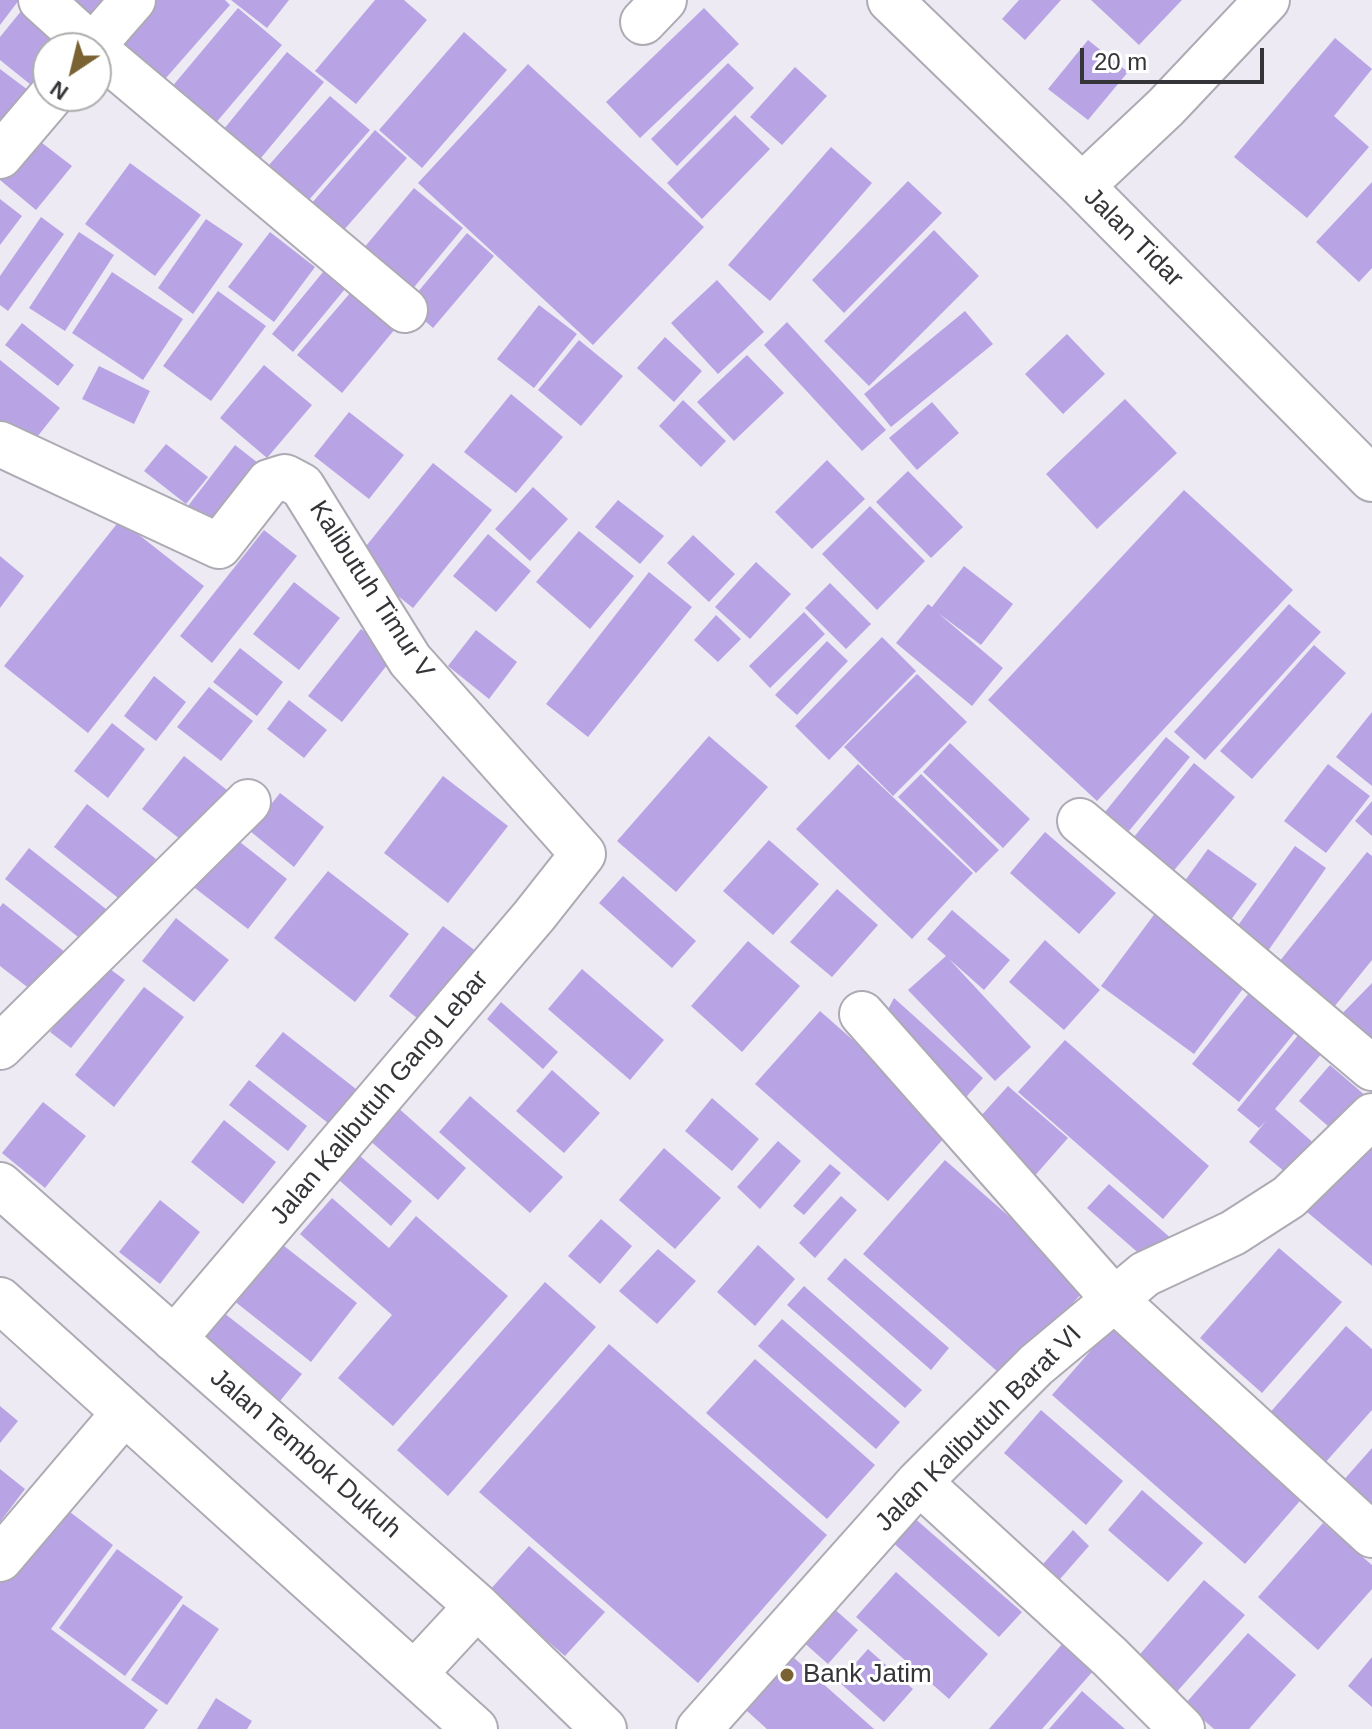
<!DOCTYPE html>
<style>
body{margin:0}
#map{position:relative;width:1372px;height:1729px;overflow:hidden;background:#edeaf4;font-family:Arial,sans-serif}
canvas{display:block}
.north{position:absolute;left:32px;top:32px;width:80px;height:80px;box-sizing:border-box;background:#fff;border:2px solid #aeaeaf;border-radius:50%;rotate:215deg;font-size:22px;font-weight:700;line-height:32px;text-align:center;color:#353438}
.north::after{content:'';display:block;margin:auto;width:28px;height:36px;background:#7a6232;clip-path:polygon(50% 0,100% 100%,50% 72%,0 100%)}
.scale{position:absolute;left:1080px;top:48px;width:184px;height:36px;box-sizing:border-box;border:4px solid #353438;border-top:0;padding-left:10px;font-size:24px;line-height:28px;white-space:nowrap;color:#353438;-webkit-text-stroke:6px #fff;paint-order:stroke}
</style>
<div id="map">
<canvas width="1372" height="1729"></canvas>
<div class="north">N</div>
<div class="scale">20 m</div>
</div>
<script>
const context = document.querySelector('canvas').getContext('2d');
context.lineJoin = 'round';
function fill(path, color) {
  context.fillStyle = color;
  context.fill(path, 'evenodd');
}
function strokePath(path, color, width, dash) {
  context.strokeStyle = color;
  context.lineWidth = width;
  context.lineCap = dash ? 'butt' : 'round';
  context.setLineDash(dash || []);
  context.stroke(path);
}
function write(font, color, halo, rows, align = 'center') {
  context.font = font + ' Arial,sans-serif';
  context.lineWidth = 6;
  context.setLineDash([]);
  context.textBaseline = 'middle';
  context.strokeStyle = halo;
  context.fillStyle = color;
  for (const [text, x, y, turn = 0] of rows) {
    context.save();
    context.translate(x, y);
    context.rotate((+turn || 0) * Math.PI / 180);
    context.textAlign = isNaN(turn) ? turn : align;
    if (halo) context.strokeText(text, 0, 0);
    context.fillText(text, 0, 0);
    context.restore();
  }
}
fill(new Path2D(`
 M0,0H19L0,25Z
 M70,0H120L93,32Z
 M145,0H225L230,5L151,95L101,50Z
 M231,0H289L267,28Z
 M375,0H404L427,20L356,104L315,71Z
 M1019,0H1061L1025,40L1002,19Z
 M1091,0H1182L1139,45Z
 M26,5L76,48H48V84L41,93L0,60V37Z
 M238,8L282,45L203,138L160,101Z
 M704,8L739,44L640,138L606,102Z
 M464,32L507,70L422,168L379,130Z
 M1335,38L1372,69L1334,116L1369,147L1307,218L1234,157Z
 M1088,40L1128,72L1088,120L1048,89Z
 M287,52L324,82L246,176L210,146Z
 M728,63L754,88L677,166L651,139Z
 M528,64L704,227L593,345L418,183Z
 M795,67L827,96L782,145L750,117Z
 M0,69L32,93L0,136Z
 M330,96L370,130L301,209L261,174Z
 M735,115L770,149L702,219L667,183Z
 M375,130L407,158L336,239L305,211Z
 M33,136L72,166L36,210L0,180Z
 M831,147L872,183L770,301L728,265Z
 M130,163L201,215L155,276L85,224Z
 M908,181L942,213L844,313L812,280Z
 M1372,182V268L1359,282L1316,242Z
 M414,188L463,228L401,303L353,261Z
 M0,199L22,216L0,245Z
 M41,217L64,234L8,311L0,305V276Z
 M206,219L243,244L193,314L158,288Z
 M934,230L979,276L869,386L824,341Z
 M79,232L114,255L65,331L29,308Z
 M270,232L315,267L274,322L228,287Z
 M467,233L494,256L433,328L407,305Z
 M112,272L183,319L143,380L72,333Z
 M323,272L345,289L293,352L272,334Z
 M717,280L764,332L718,374L671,323Z
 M218,291L266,326L211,401L163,366Z
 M351,292L395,329L342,393L297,355Z
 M539,305L577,334L534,388L497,359Z
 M965,311L993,344L891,427L864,394Z
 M787,322L886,430L862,451L764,345Z
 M22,323L74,365L58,386L5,345Z
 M1067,334L1105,374L1063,414L1025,374Z
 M665,337L702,371L674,402L637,368Z
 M579,340L623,376L581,426L538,390Z
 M747,355L784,393L734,441L697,402Z
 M0,360L60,408L26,451L0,430Z
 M264,365L312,405L267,458L220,418Z
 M99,366L150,391L134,424L82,399Z
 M511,394L563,437L516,493L464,452Z
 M1125,399L1177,453L1097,529L1046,474Z
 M683,400L726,441L701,467L659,426Z
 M932,402L959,433L917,470L889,438Z
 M349,412L404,455L369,499L314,456Z
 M166,444L208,477L186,504L144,471Z
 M235,445L267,470L219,530L188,506Z
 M827,460L865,499L812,549L775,512Z
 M433,463L492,510L413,608L354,561Z
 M908,471L963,527L931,558L876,502Z
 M533,487L568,519L530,561L495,529Z
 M1184,490L1293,590L1097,801L988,700Z
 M618,500L664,536L640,564L595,527Z
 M870,506L925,561L877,610L822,554Z
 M120,520L204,586L88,733L4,666Z
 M264,530L297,556L212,663L180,636Z
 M579,531L634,576L590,629L536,582Z
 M488,534L531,571L496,612L453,576Z
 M693,535L735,574L709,602L667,563Z
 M0,556L24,576L0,608Z
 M756,562L791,594L750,639L715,607Z
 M964,566L1013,604L981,645L938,613L1003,668L972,706L896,643L928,604L932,607Z
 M649,572L692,607L588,737L546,704Z
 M294,582L340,618L299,670L253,634Z
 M830,583L871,624L846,649L805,608Z
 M1289,604L1321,632L1205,760L1174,732Z
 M804,612L825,634L770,688L749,666Z
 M716,615L741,639L718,662L694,640Z
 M361,629L395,655L342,722L308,696Z
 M476,630L517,662L489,699L448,666Z
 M882,637L916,671L829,760L795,726Z
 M827,641L848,661L797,715L775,695Z
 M1314,645L1346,673L1252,779L1220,751Z
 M240,648L283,682L257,716L213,682Z
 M917,674L967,722L893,796L844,747Z
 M154,676L186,702L156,741L124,716Z
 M209,687L253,721L221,761L177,727Z
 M289,700L327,730L304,758L267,729Z
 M1372,712V786L1336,757Z
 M112,723L145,749L108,798L74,771Z
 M709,736L768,787L676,892L617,841Z
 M1166,737L1190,757L1129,831L1105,812Z
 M950,743L1030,819L1003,848L923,772Z
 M184,756L232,794L190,847L142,809Z
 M1194,763L1235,797L1161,886L1121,853Z
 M858,764L973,873L912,939L796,829Z
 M1328,764L1370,796L1326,853L1284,821Z
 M921,774L999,850L976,873L898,797Z
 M443,776L508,826L448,903L384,853Z
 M280,793L324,827L294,867L250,831Z
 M1372,801V836L1355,821Z
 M87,804L156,859L122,901L54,847Z
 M1045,832L1116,893L1079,934L1010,873Z
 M231,835L287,879L248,929L191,885Z
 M769,840L819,884L773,935L723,891Z
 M1295,846L1326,868L1261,961L1229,938Z
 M29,848L111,913L87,944L5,879Z
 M1208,849L1257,884L1225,928L1176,893Z
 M1367,852L1372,856V960L1330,1012L1275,967Z
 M328,871L409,934L355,1002L274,938Z
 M623,876L696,941L672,968L599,903Z
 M837,889L878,925L832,977L790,942Z
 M3,903L70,956L39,996L0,966V907Z
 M952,910L1010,960L984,990L949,959L1031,1047L995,1081L908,990L946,956L927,939Z
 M1156,912L1248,982L1194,1054L1101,986Z
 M176,918L229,960L194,1002L142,961Z
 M443,926L481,955L426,1025L389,996Z
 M1045,940L1100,990L1064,1030L1009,982Z
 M748,941L800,986L742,1052L691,1006Z
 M103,964L125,980L71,1048L50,1032Z
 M582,969L664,1040L630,1080L548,1009Z
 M1372,983V1062L1332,1024Z
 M144,987L184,1017L114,1107L75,1075Z
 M1249,993L1296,1031L1239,1102L1192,1064Z
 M894,998L983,1078L960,1104L877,1030Z
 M501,1002L558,1052L543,1069L487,1019Z
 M820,1011L953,1128L888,1201L755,1084Z
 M1305,1027L1328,1046L1275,1109L1317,1146L1291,1177L1249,1142L1266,1121L1259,1128L1237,1110Z
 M283,1032L356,1089L328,1123L255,1066Z
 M1065,1040L1209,1166L1163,1219L1018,1092Z
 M1330,1065L1367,1097L1336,1133L1299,1101Z
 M552,1070L600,1113L564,1153L516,1111Z
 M249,1080L307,1126L288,1151L229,1105Z
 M1008,1086L1068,1138L1031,1180L971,1127Z
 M470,1096L563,1177L530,1213L439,1132Z
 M712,1098L759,1139L732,1171L685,1131Z
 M43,1102L86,1136L45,1188L2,1153Z
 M397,1107L466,1168L438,1200L368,1139Z
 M224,1120L276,1162L243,1204L191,1162Z
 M1372,1135V1266L1307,1212Z
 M778,1141L801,1161L760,1209L737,1187Z
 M664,1148L721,1198L675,1249L619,1200Z
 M352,1149L412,1201L391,1226L331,1173Z
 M945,1160L1088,1286L1006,1379L863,1254Z
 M830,1164L841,1173L804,1215L793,1206Z
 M1109,1184L1173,1240L1151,1264L1087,1208Z
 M841,1196L857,1210L815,1258L799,1243Z
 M332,1198L389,1248L416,1216L508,1296L393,1426L338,1378L392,1315L300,1234Z
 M160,1200L200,1232L160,1284L119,1252Z
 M601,1219L632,1246L600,1284L568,1256Z
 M279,1242L357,1303L311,1362L233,1300Z
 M758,1245L795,1279L755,1326L717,1292Z
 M1279,1248L1342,1302L1262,1393L1200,1338Z
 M658,1249L696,1281L657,1324L619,1291Z
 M845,1258L949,1348L931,1370L827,1279Z
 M545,1282L596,1327L448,1496L397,1450Z
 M804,1286L922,1390L905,1408L787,1305Z
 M224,1313L302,1374L280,1401L202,1340Z
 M1120,1317L1313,1486L1245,1564L1052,1395Z
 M782,1319L900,1422L876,1449L758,1346Z
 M1346,1326L1372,1349V1410L1316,1473L1260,1424Z
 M609,1344L827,1535L698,1683L479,1492Z
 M755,1359L875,1465L827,1519L706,1413Z
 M0,1406L18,1421L0,1443Z
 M1041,1410L1123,1481L1086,1525L1004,1453Z
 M1372,1448V1524L1334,1491Z
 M0,1469L25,1489L0,1522Z
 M1142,1490L1203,1543L1168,1582L1108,1530Z
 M57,1502L113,1545L51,1629L158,1710L144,1729H0V1575Z
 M912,1516L1022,1612L999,1637L890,1540Z
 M1323,1523L1372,1565V1589L1318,1650L1258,1597Z
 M1073,1530L1089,1546L1053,1587L1036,1572Z
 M529,1546L605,1612L565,1656L489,1591Z
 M117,1549L183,1597L125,1676L59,1628Z
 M896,1572L988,1654L949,1699L856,1617Z
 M1204,1580L1245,1615L1174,1695L1135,1660Z
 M822,1598L858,1630L828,1664L792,1632Z
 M183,1604L219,1629L167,1705L131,1680Z
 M1248,1633L1296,1675L1249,1729H1214L1185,1704Z
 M1063,1643L1094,1670L1042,1729H989Z
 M784,1649L874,1729H767L737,1702Z
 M868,1649L913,1689L884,1722L839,1682Z
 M1372,1657V1707L1348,1686Z
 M1082,1691L1125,1729H1049Z
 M216,1698L252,1721L247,1729H197Z`), '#b8a4e4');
const minor = new Path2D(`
 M41,0L94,48
 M890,0L1082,186L1372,479
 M643,22L664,0
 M91,48L133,0
 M96,50L405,310
 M0,156L51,96
 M1082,186L1166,107L1267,0
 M0,444L219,546L269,482L285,477L302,486L410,660L583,854L534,916L174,1339
 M1080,821L1372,1068
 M862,1014L1114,1299L1372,1535
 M0,1047L248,802
 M919,1482L1110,1657L1182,1729
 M0,1559L124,1413
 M699,1729L919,1482L1036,1365L1145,1274L1233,1233L1289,1197L1372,1116`);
const highway = new Path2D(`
 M0,1185L477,1606L604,1729
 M0,1300L475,1729
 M415,1673L477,1606`);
strokePath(minor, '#adaab4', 48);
strokePath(highway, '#adaab4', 48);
strokePath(minor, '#fff', 44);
strokePath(highway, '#fff', 44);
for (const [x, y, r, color] of [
 [787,1675,8,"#7a6232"]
]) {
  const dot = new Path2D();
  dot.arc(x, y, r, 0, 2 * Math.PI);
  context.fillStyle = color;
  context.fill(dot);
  strokePath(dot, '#fff', 3);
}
write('26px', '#353438', '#fff', [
 ["Jalan Tidar",1133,238,45],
 ["Kalibutuh Timur V",371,590,57],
 ["Jalan Kalibutuh Gang Lebar",380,1098,-50],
 ["Jalan Kalibutuh Barat VI",979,1429,-45],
 ["Jalan Tembok Dukuh",305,1454,41]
]);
write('26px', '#353438', '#fff', [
 ["Bank Jatim",803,1675]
], 'left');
</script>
